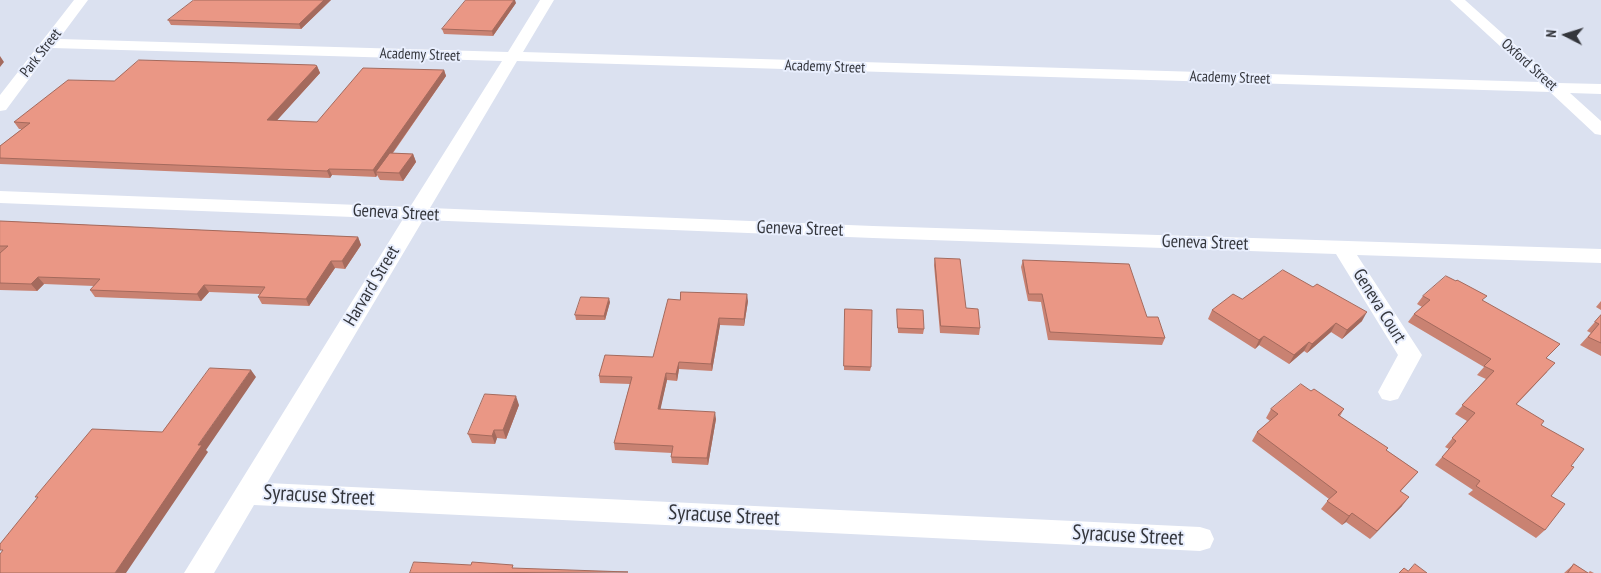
<!DOCTYPE html>
<style>
body{margin:0}
#map{position:relative;width:1601px;height:573px;overflow:hidden;background:#dbe1f0;font-family:"PT Sans Narrow",sans-serif}
canvas{display:block}
.north{position:absolute;left:1541px;top:10px;width:50px;height:50px;-webkit-text-stroke:4px #e8eefd;paint-order:stroke;rotate:275deg;font-size:14px;font-weight:700;line-height:20px;text-align:center;color:#34363c}
.north::after{content:'';display:block;margin:auto;width:18px;height:22px;background:#34363c;clip-path:polygon(50% 0,100% 100%,50% 72%,0 100%)}
</style>
<div id="map">
<canvas width="1601" height="573"></canvas>
<div class="north">N</div>
</div>
<script>
const context = document.querySelector('canvas').getContext('2d');
context.lineJoin = 'round';
function fill(path, color) {
  context.fillStyle = color;
  context.fill(path, 'evenodd');
}
function strokePath(path, color, width, dash) {
  context.strokeStyle = color;
  context.lineWidth = width;
  context.lineCap = dash ? 'butt' : 'round';
  context.setLineDash(dash || []);
  context.stroke(path);
}
function write(font, color, halo, rows, align = 'center') {
  context.font = font + ' "PT Sans Narrow",sans-serif';
  context.lineWidth = 4;
  context.setLineDash([]);
  context.textBaseline = 'middle';
  context.strokeStyle = halo;
  context.fillStyle = color;
  for (const [text, x, y, turn = 0] of rows) {
    context.save();
    context.translate(x, y);
    context.rotate((+turn || 0) * Math.PI / 180);
    context.textAlign = isNaN(turn) ? turn : align;
    if (halo) context.strokeText(text, 0, 0);
    context.fillText(text, 0, 0);
    context.restore();
  }
}
fill(new Path2D(`
 M74,0H88L59,39L508,52L540,0H554L523,52L1539,82L1450,0H1465L1558,83L1601,84V94L1570,93L1601,121V135L1595,134L1550,92L517,61L430,208L873,226L1601,249V263L1357,255L1422,355L1398,399L1390,401L1382,399L1378,392L1398,355L1336,254L873,238L423,220L267,483L1200,527L1210,530L1214,539L1210,548L1200,551L254,505L214,573H184L403,219L0,203V191L410,207L502,61L52,48L6,110L0,111V95Z`), '#fff');
fill(new Path2D(`
 M331,0L301,29L171,25L168,20Z
 M516,3L493,36L444,34L442,29Z
 M317,66L320,73L276,121L317,122L444,70L446,76L393,153L413,154L416,162L403,181L380,180L377,175L376,177L332,175L330,178L0,164V146L22,129H19L14,122L114,81Z
 M0,221L358,237L361,245L345,269L335,268L309,306L262,304L258,297L260,294L209,292L201,301L95,297L90,290L94,286L44,284L37,291L0,290Z
 M935,258L966,308L980,328L979,335L940,333L934,265Z
 M1023,260L1147,317L1165,338L1162,345L1048,340L1041,302L1028,301L1021,267Z
 M1423,296L1484,301L1552,352L1546,358L1547,372L1516,405L1541,425L1571,466L1551,496L1545,530L1536,538L1468,494L1473,490L1435,465L1449,449L1445,447L1467,421L1455,414L1486,379L1477,375L1484,367L1408,322L1414,314L1422,307L1417,304Z
 M1242,299L1362,321L1342,339L1331,332L1307,353L1304,351L1289,364L1259,345L1255,349L1208,319L1212,310Z
 M748,301L744,326L720,325L712,371L679,369L677,381L667,380L660,409L716,419L708,465L672,463L671,457L672,453L615,450L614,443L630,384L600,383L599,376L653,357Z
 M1601,301V310L1596,307Z
 M610,302L605,320H576L575,315Z
 M845,309L871,367L870,371L844,370Z
 M897,309L924,329L923,334L898,333Z
 M1601,315V356L1580,345L1591,333L1587,331Z
 M1311,391L1344,409L1340,416L1386,450L1418,472L1401,491L1402,506L1370,539L1346,522L1342,525L1321,509L1329,499L1252,441L1257,432L1270,421L1266,418L1271,409Z
 M519,405L506,439L497,438L495,444L472,443L468,434Z
 M1574,564L1588,573L1590,571L1594,573H1564Z`), '#c98272');
fill(new Path2D(`
 M324,0H331L301,29L299,24Z
 M514,0H515L516,3L493,36L492,31Z
 M0,56L4,62L0,67Z
 M317,66L320,73L271,127L267,120Z
 M444,70L446,76L379,172H376L377,175L376,177L373,170Z
 M413,154L416,162L403,181L399,173Z
 M329,169L332,175L330,178L327,171Z
 M358,237L361,245L345,269L342,261Z
 M331,261L335,268L309,306L306,299Z
 M38,277L44,284L37,291L31,284Z
 M204,285L209,292L201,301L197,294Z
 M747,294L748,301L744,326V319Z
 M609,298L610,302L605,320L604,316Z
 M1367,312L1362,321L1342,339L1347,330Z
 M719,318L720,325L712,371L711,364Z
 M1336,323L1331,332L1307,353L1312,344Z
 M1264,336L1259,345L1255,349L1259,340Z
 M1309,342L1304,351L1289,364L1294,355Z
 M679,362V369L677,381L676,374Z
 M251,370L256,377L206,450L208,452L126,573H115L198,445Z
 M666,373L667,380L659,416L658,409Z
 M516,396L519,405L506,439L503,430Z
 M715,412L716,419L708,465L707,458Z
 M494,430L497,438L495,444L492,436Z
 M1409,497L1402,506L1370,539L1377,531Z
 M1352,513L1346,522L1342,525L1349,516Z`), '#a46a5d');
const building = new Path2D(`
 M194,0H324L299,24L168,20Z
 M466,0H514L492,31L442,29Z
 M139,60L315,65L317,66L267,120L317,122L363,68L444,70L373,170L329,169L327,171L0,158V146L30,123L14,122L68,80L114,81Z
 M390,153L413,154L399,173L376,172Z
 M0,221L358,237L342,261H331L306,299L258,297L265,287L204,285L197,294L90,290L100,279L38,277L31,284L0,283V253L8,246H0Z
 M935,258L960,259L966,308L978,309L980,328L941,326Z
 M1023,260L1129,264L1147,317H1158L1165,338L1050,332L1042,294H1029Z
 M1283,270L1313,287L1317,284L1367,312L1347,330L1336,323L1312,344L1309,342L1294,355L1264,336L1259,340L1212,310L1233,294L1242,299Z
 M1446,276L1456,281L1457,280L1487,296L1482,300L1560,344L1546,358L1555,363L1516,404L1544,421L1541,425L1584,449L1571,466L1574,467L1551,496L1565,504L1545,530L1476,486L1480,481L1442,457L1456,441L1452,438L1475,413L1462,405L1494,371L1484,366L1491,359L1414,314L1430,300L1423,296Z
 M681,292L747,294L744,319L719,318L711,364L679,362L676,374L666,373L658,409L715,412L707,458L671,457L673,446L614,443L632,377L599,376L605,355L653,357L668,299L680,300Z
 M581,297L609,298L604,316L575,315Z
 M845,309L872,310L871,367L844,366Z
 M897,309L923,310L924,329L898,328Z
 M1601,315V343L1588,337L1599,324L1595,322Z
 M210,368L251,370L198,445H202L115,573H0V554L3,550H0V544L38,497H35L92,429L162,432Z
 M1301,384L1311,391L1314,389L1344,409L1338,415L1388,448L1386,450L1418,472L1400,491L1409,497L1377,531L1352,513L1349,516L1327,501L1337,492L1257,432L1278,414L1271,409Z
 M485,394L516,396L503,430H494L492,436L468,434Z
 M414,562L471,565L472,562L513,565L512,568L628,572L410,573Z
 M1415,564L1427,573H1399L1404,568L1408,571Z
 M1574,564L1588,573H1568Z`);
fill(building, '#ea9785');
strokePath(building, '#a46a5d', 1);
write('15px', '#34363c', '#e8eefd', [
 ["Park Street",41,53,-52],
 ["Academy Street",420,55,2],
 ["Oxford Street",1529,65,42],
 ["Academy Street",825,67,2],
 ["Academy Street",1230,78,2]
]);
write('18px', '#34363c', '#e8eefd', [
 ["Geneva Street",396,213,3],
 ["Geneva Street",800,229,2],
 ["Geneva Street",1205,243,2],
 ["Harvard Street",372,286,-59],
 ["Geneva Court",1379,306,58]
]);
write('21px', '#34363c', '#e8eefd', [
 ["Syracuse Street",319,496,3],
 ["Syracuse Street",724,516,3],
 ["Syracuse Street",1128,536,3]
]);
</script>
